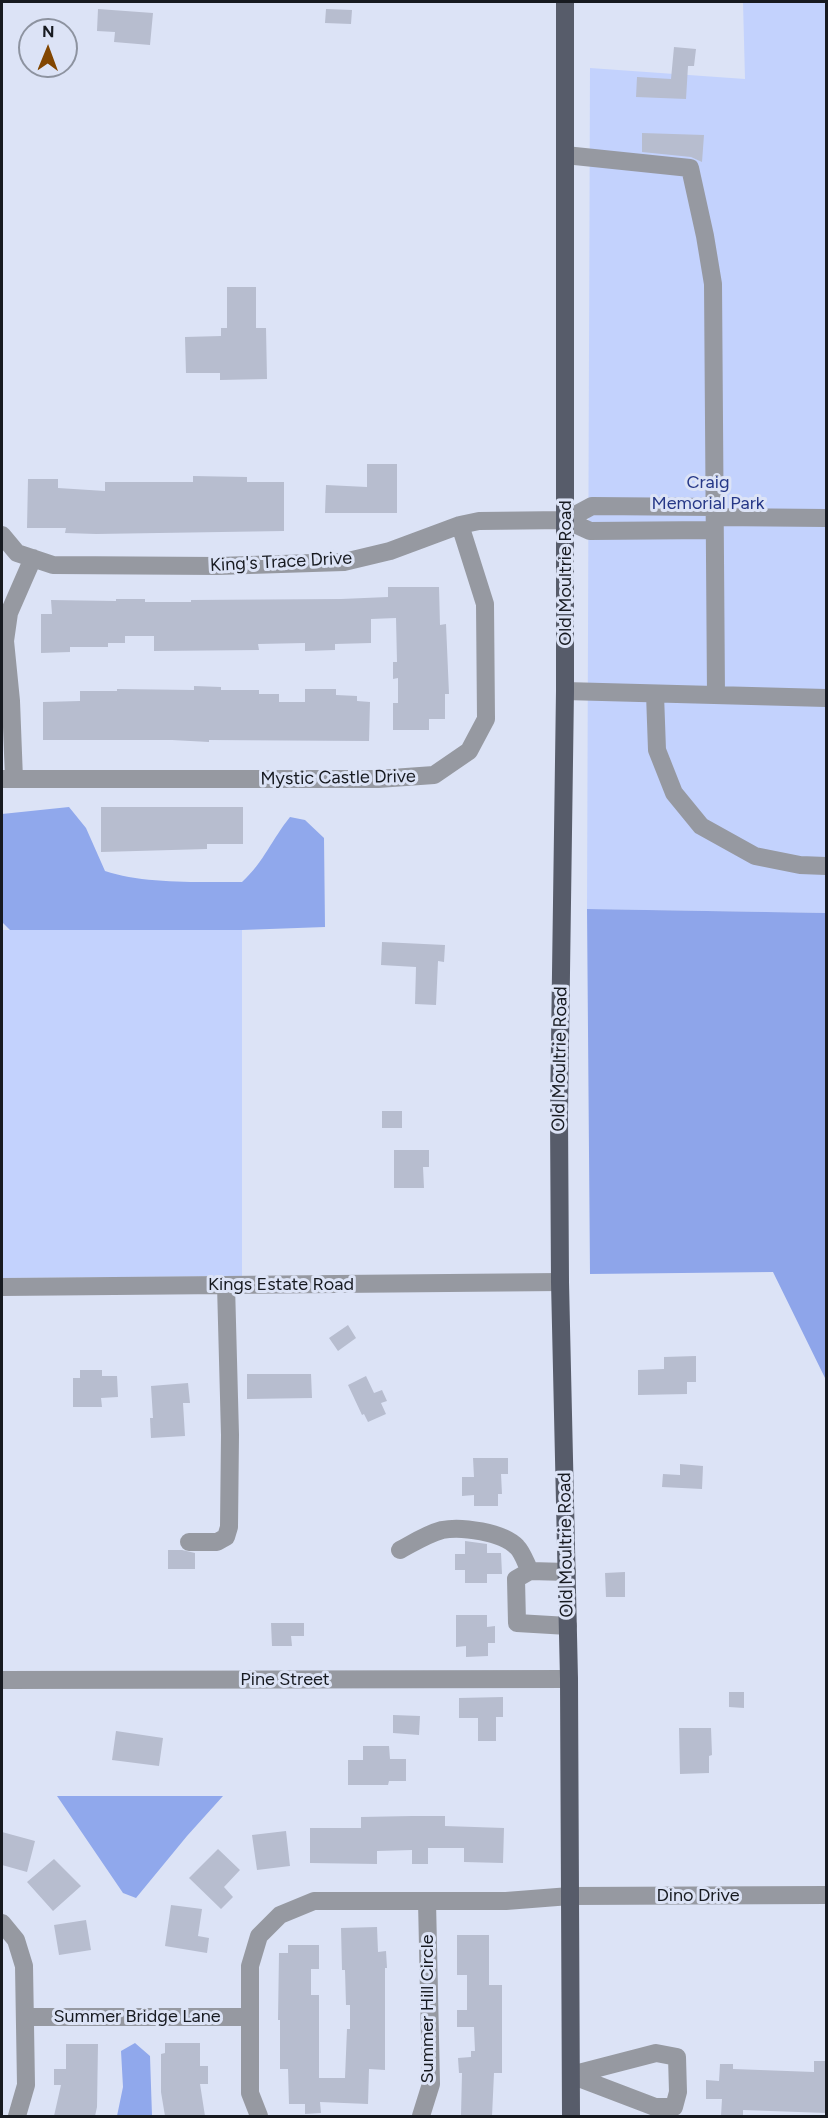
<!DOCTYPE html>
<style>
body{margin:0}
#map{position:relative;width:828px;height:2118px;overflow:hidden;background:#dce3f6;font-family:Figtree,sans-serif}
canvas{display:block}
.frame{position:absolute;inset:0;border:3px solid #171a20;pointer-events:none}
.north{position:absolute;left:18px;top:18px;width:60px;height:60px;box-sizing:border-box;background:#dce3f6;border:2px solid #8d93a0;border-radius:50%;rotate:1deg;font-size:16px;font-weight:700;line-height:24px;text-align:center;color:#171a20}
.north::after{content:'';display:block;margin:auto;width:21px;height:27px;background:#824601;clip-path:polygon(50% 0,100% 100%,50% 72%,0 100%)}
</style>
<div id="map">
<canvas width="828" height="2118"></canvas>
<div class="frame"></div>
<div class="north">N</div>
</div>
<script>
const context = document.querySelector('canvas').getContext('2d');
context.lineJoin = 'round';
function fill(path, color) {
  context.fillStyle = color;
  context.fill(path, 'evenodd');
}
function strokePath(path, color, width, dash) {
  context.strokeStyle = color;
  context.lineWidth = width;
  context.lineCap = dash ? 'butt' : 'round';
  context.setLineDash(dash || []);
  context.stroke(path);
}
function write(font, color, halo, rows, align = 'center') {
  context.font = font + ' Figtree,sans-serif';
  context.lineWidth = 6;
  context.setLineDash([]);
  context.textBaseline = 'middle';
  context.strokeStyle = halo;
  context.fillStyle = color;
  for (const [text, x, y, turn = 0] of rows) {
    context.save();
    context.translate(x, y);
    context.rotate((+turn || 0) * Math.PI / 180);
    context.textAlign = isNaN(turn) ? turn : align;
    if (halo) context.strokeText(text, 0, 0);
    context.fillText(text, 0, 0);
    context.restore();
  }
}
fill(new Path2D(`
 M743,2H826V913L587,909L590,68L745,79Z
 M2,930H242V1276L2,1278Z`), '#c3d2fd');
fill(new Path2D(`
 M587,909L826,913V1380L773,1272L590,1274Z`), '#8ea5ea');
fill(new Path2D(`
 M69,807L86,828L105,871C143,884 202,882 242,882C264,862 272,839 290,817L305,820L324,838L325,927L242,930H10L2,922V814Z
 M57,1796H223L187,1836L136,1898L123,1893Z
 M135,2043L150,2056L152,2116H117L123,2087L121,2051Z`), '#90a8ec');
fill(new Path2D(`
 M98,9L153,13L150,45L114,42L115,32L97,31Z
 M326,9L352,10L351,24L325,23Z
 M674,47L696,49L694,66H688L686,99L636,97L637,77L671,79Z
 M642,133L704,135L702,162L691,157L642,152Z
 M227,287H256V328H266L267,379L220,380V373H186L185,337L221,336V328H227Z
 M367,464H397V513H325L326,485L367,487Z
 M193,476L247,477V482H284V531L96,534L65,533L66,528H27L28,479H58V488L105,491V482H193Z
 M388,587H439L440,625L446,624L449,694H445V719H429V730H393V703H398V678L393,679V662H397L396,618L371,619V643L335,644V650L305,651V643L258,644L259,650L154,651V636H125V643H108V647H70V652L41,653V614H52L51,600L116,601V599H145V602H191V600L341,599L388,597Z
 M194,686L221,687V690H259V694H279V702H305V689H336V695L357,696V701L370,702L369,741L209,740V742L172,740H43V702L80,701V691H117V689L194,690Z
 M101,807H243V844H207V849L101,852Z
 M382,942L445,945L444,962L438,961L436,1005L415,1004L416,967L381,965Z
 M382,1111H402V1128H382Z
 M394,1150H429V1167H423L424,1188H394Z
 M348,1325L356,1338L338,1351L329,1338Z
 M696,1356V1382H687V1394L638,1395V1370L664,1369V1357Z
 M80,1370H102V1376H117L118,1397L101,1398L102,1407H73V1378H80Z
 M247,1374H311L312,1398L247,1399Z
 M366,1376L374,1393L382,1390L387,1401L381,1403L386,1414L368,1422L364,1414L362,1415L348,1385Z
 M188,1383L190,1403H183L185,1436L151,1438L150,1418H153L151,1386Z
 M473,1458H508V1474H501L502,1494H498V1506H474V1495L462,1496V1477H474Z
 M680,1464L703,1466L702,1489L662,1487L663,1474L680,1475Z
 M465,1541L487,1544V1553H501L502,1574H487V1583H465V1570H455V1554H465Z
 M168,1550H182L195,1553V1569H168Z
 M625,1572V1597H606L605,1573Z
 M456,1615H487V1627L495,1626V1643H488V1656L466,1657V1646L456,1647Z
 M271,1623H304V1636H291L292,1646H272Z
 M729,1692H744V1708L729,1707Z
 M503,1697V1717H496V1741H478V1718H459V1698Z
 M393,1715L420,1716L419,1735L393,1733Z
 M679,1728H711L712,1755L709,1756V1773L680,1774Z
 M116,1731L163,1738L159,1766L112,1760Z
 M363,1746H389L390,1759H406V1781H389L388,1785H348V1760H363Z
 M412,1816H445V1826L504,1828L503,1863L464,1862V1848H428V1864H412V1850L377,1851V1864L310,1863V1828H361V1817Z
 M286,1831L290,1866L257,1870L252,1835Z
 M2,1832L35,1841L27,1872L2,1865Z
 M218,1849L240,1870L224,1887L233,1897L221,1909L189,1878Z
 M54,1859L81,1886L53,1911L27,1882Z
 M171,1905L202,1909L198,1936L209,1938L207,1953L165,1946Z
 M86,1920L91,1950L59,1955L54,1925Z
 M377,1927L378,1952L386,1951L387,1968H385V2070L369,2069L368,2104L320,2102L321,2113L305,2114V2104H289L288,2069H280V2020H278L279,1953H288V1945H319V1969H311V1995H319V2078H345L347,2029H350V2005H346L345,1970H342L341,1928Z
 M457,1935H489V1985H502V2073H494L492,2116H461L462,2073H459L458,2058L471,2057V2051H475L474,2027H457V2010H467V1975H457Z
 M165,2043H200V2066H208V2084H200L205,2116H165L161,2092V2054L165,2053Z
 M66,2044H98L97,2107L95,2116H54L61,2085H54V2069H66Z
 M814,2061H826V2113L743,2110V2116H721L722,2099H706V2080L719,2081L720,2064H733V2069L814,2072Z`), '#b7bdcf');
strokePath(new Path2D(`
 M565,155L690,168L705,236L713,284L716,695
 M715,517L826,518
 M566,520L592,506L715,507
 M2,535L17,553L53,565L218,566L344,562L390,551L460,525L479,521L566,520L590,531L714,530
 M565,691L826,698
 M655,694L657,750L674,793L701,826L755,856L800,865L826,866
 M2,779H378L434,775L469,751L486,719L485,604L460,525
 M14,779L11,701L5,641L9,613L33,558
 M2,1287L560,1282
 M189,1542H217L226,1537L229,1527L230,1435L226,1285
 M400,1550C413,1543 427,1534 442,1530C461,1526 503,1532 517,1547C523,1553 526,1564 530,1571
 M567,1572L530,1571L516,1579L517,1623L568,1626
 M2,1680L569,1679
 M2,1923L16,1940L24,1966L26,2085L17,2116
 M25,2017H250
 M656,2053L677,2057L678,2092L674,2107H655L571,2075Z
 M259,2116L250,2093V1966L259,1936L280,1915L314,1901H506L570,1896L826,1895
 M421,2116L431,2084L427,1901`), '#9699a1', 18);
strokePath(new Path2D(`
 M565,2V691L559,1114L560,1282L569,1679L571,2116`), '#575c6a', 18);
write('18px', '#263887', '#dce3f6', [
 ["Craig",708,483],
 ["Memorial Park",708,504]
]);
write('18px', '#171a20', '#dce3f6', [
 ["King's Trace Drive",281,562,-3],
 ["Old Moultrie Road",566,573,-90],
 ["Mystic Castle Drive",338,778,-1],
 ["Old Moultrie Road",560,1059,-89],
 ["Kings Estate Road",281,1285],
 ["Old Moultrie Road",566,1545,-91],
 ["Pine Street",285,1680],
 ["Dino Drive",698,1896],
 ["Summer Hill Circle",428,2009,-90],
 ["Summer Bridge Lane",137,2017]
]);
</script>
